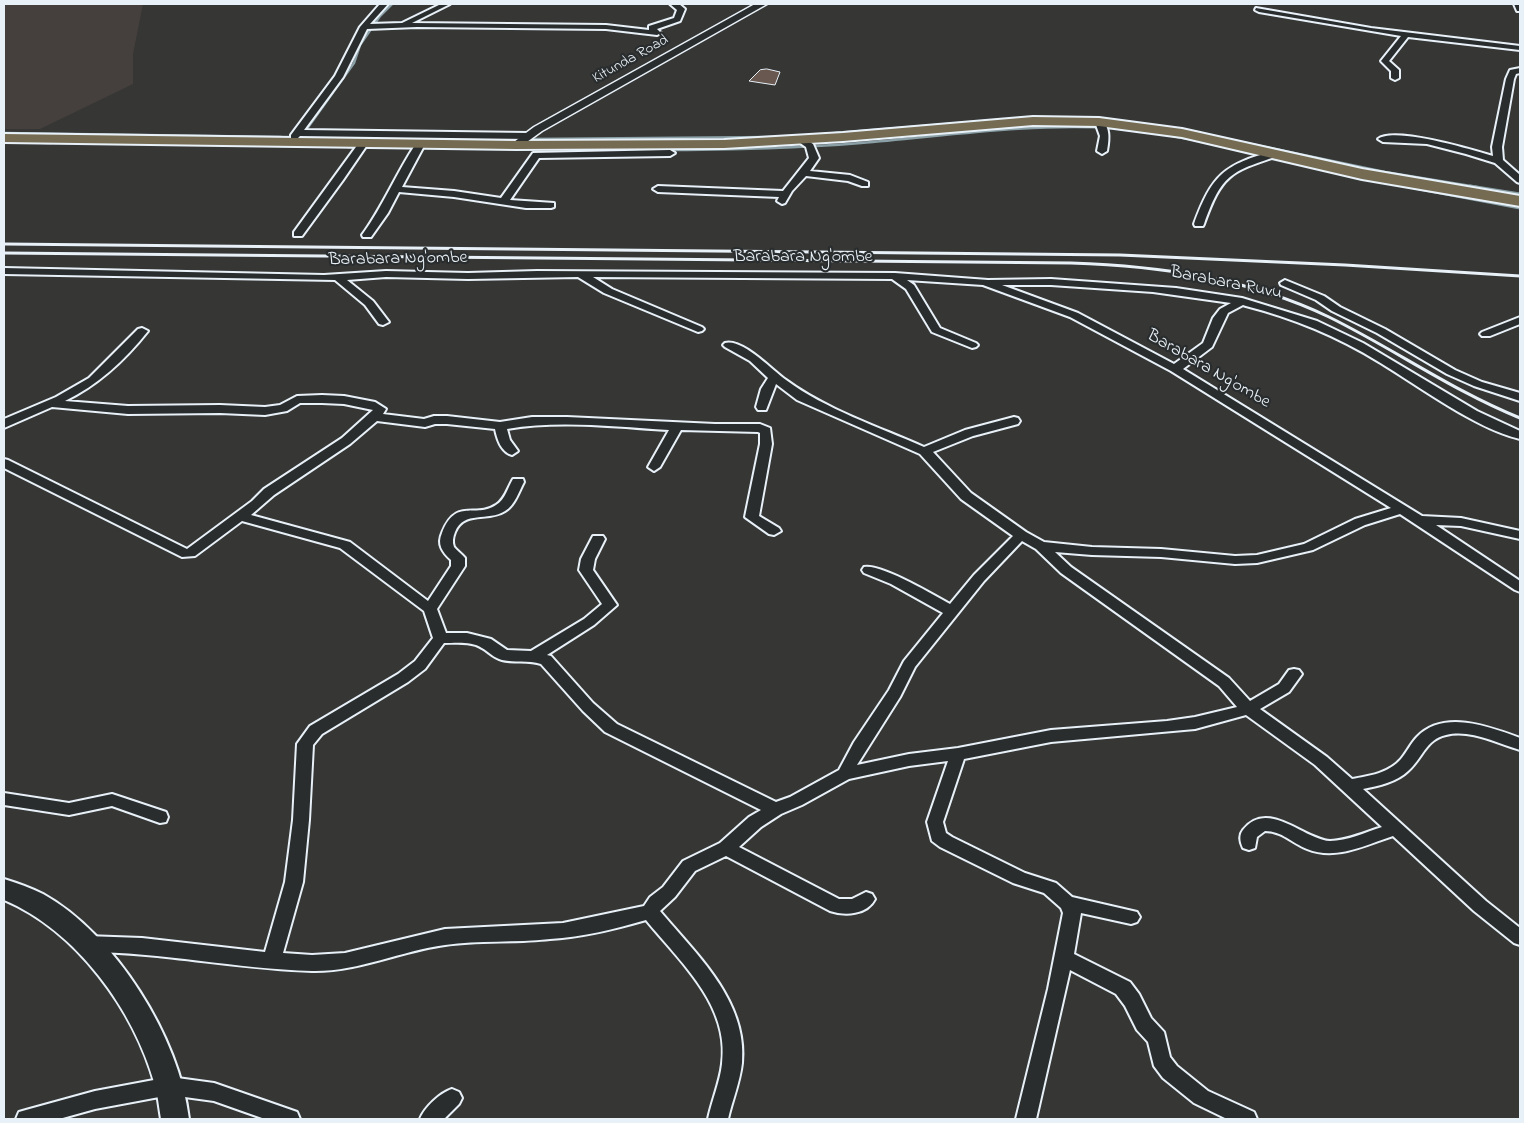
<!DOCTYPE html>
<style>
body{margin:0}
#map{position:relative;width:1524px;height:1123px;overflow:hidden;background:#363635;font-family:"Indie Flower",sans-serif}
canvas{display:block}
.frame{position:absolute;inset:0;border:5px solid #e8f1f8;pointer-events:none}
</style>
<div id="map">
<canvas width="1524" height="1123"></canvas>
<div class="frame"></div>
</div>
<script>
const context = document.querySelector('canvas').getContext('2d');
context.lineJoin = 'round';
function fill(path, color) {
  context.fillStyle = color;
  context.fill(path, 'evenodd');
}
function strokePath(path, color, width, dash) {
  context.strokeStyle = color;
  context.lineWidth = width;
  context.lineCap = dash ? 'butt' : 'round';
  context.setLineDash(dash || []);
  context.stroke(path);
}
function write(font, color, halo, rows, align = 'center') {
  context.font = font + ' "Indie Flower",sans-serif';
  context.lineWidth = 4.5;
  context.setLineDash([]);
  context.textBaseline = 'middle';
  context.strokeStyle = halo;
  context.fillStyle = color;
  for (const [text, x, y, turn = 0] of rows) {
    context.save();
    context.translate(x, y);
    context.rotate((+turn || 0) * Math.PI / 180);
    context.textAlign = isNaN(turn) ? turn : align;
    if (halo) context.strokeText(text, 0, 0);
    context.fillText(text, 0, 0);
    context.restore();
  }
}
fill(new Path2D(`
 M4,4H143L133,54V84L40,129H4Z`), '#45403d');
strokePath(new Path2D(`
 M1129,122L1159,126
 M4,133L281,137
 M304,133L354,63L360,45L380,16L392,4
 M1208,135L1385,172L1477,187
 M798,136L1022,118
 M1172,136L1194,140
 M301,138L521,139
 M528,139L773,137
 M4,142L51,143
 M348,147L484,148
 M566,149C664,151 763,151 861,143C945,136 1028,123 1113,128`), '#8aa0a6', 2.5);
strokePath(new Path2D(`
 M1470,186L1520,194
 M1414,188L1520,208`), '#8aa0a6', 3);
const building = new Path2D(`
 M767,69L780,72L775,85L749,81L760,70Z`);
fill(building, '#68584f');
strokePath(building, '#e8f1f8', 1);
const minor = new Path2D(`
 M380,4H388L370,24L402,23L441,4H450L412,23L606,25L649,30V26L674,18L677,10L670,4H679L685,9L680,21L657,29L661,33L657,35L606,29L417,27L367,29L343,77L304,130L528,133L532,136L528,139L300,136L297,139H291V135L335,76L360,27Z
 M1514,4H1520V11H1517Z
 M1256,8L1371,28L1520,46V50L1408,37L1389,61L1399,70V78L1395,80L1391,78V71L1381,61L1401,36L1259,12L1255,10Z
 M1520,68V73L1516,74L1514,79L1502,147L1503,160L1520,175V183L1517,182L1495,163L1466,154L1427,144L1383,142L1378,139C1394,126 1473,150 1493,156L1492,147L1506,79L1510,70Z
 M1099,119C1111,125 1109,140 1107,151L1102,154L1097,151L1100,136L1095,122Z
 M801,137L813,144L819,158L810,171L850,175L868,182V186H862L848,181L806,176L792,191L785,203L782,204L777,201L779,197L658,192L653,189L658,186L783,191L809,158L806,147L796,140Z
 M364,139L369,142L343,180L302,236H294V232L361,140Z
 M420,141L425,144L402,187L454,191L501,198L533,153L670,150L675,153L670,156L539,158L510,200L554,203V207L551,208H526L454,197L399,192L388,213L371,237H363L362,235C384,205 396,173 417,142Z
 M1275,151L1280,154L1278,156C1230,172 1222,174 1204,224L1203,226H1195L1194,224C1212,175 1224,164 1275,151Z
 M4,268L324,275L386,271L468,273L537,271L895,273L988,280L1051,279L1176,288L1242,298L1317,321L1363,343L1477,411L1520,431V439C1476,429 1419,386 1379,362C1337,336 1293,318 1246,306L1243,305L1228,313L1212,347L1183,369L1422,516L1461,518L1520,531V539L1461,526L1436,525L1520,581V592L1515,590L1400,514L1365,525L1313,550L1257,563L1235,564L1161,557L1092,555L1055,552L1071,567L1229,678L1250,701L1279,684L1289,670L1294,669L1299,670L1302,674L1289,692L1260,709L1327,757L1352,779C1369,776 1389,773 1401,759C1407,752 1411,743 1417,737C1444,709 1490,727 1520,738V750C1496,743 1471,729 1446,735C1426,739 1422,759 1408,771C1397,782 1378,786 1363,789L1486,901L1520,928V945L1514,943L1474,911L1393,836C1365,845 1336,861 1307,849C1292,843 1282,831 1265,831L1257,837L1255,848L1249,850L1243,848C1240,842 1239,835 1243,830C1268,798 1304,840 1330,841C1347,841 1366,832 1382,827L1315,765L1246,715L1195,729L1051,742L964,759L943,822L946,833L952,837L1025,873L1056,883L1072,897L1137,912L1140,917L1137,922L1131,924L1081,913L1074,954L1130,982L1139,994L1151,1018L1164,1032L1170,1057L1177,1066L1208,1091L1254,1112L1257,1119H1227L1194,1103L1163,1078L1154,1066L1148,1042L1137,1030L1125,1006L1116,994L1070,970L1036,1119H1016L1048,989L1063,913L1061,908L1044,893L1013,883L940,847L932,841L927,822L948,761L909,766L849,779L802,805L781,814L761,827L739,847L839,899H852L866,892L872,894L875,899C867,915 845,916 830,911L726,856L695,871L675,897L660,911C696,954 748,1001 742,1063C740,1082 732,1101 728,1119H708C712,1100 720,1082 722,1064C730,1005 680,962 646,920C615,929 583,937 550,939C515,943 479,940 445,945C400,951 358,972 312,971C236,969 162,952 86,952L80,949L77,944L80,939L86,936L142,938L265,952L285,882L293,820L297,744L310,726L398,674L415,661L433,638L424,611L340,548L242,521L195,556L182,557L4,468V459L8,460L187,549L252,501L264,489L342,438L373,410L344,404L322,403H300L287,411L265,415L220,413L128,414L52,407L4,428V419L56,397L89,378L138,329L142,328L148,331C125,360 98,385 65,401L128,406L220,405L265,407L280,405L297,396L322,395L344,396L375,402L386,409L383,414L424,419L434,416H447L500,422L532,417H567L715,424H760L770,428L772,444L759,516L779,528L781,531L774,535L769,534L745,517L760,444V433L758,432L681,430L660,467L654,471L648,467L669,430C615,427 560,420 507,429L510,440L518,451L512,455C501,452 497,439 495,429L447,424H435L425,427L377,421L350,444L274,495L251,515L350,542L428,601L451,566V560C442,552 437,544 442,533C456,497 475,519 496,505C505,500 508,487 513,479H523L524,482C519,491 515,505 505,511C488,522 464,510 455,532C453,537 452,542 454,547C457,551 462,554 465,558V566L437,609L446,633H467L491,639L507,650L531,651L584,619L602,604L579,570L581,559L593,536H603L605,539L595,559L593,570L617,605L594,625L547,655L551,656L593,703L617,724L776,802L790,797L839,770L854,742L889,690L904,661L943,613L891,584L864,573L862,570L864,567C880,563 934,595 950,604L974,575L1013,536L961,499L920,454L797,400L776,384L766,410H758L756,407L761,389L768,378L750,361L725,347L723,345L725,343C742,338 772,370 786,380C825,409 879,427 924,447L965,430L1014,417L1018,418L1020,421L1018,424L973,436L933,452L971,493L1026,532L1044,542L1092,547L1161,549L1235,556L1257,555L1304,544L1355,519L1391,508L1171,371L1070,317L983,285L907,280L914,285L940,328L976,343L978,345L976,347L972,348L932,332L906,289L892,279L593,277L612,289L702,327L704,329L702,331L698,332L604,293L578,277L468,279L386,277L347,280L373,301L389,322L383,325L379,324L365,305L335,280L4,274ZM1002,285H1051L1153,292L1231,303L1220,309L1213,318L1203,343L1174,364L1078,313ZM1022,541L1036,549L1061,573L1219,686L1237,707L1195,717L1167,721L1051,730L958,748L909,754L857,765L900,697L915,667L984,581ZM444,643C456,643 472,641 482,648C489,652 494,658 502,660C515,663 528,660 541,664L583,711L605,732L761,810L749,817L720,843L683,861L663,887L650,897L644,906L563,923L445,929L345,953L312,955L283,953L303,882L309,820L313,745L322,734L408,682L425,669Z
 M1285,280L1324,296L1340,307L1385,329L1455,370L1482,382L1520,393V401L1474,386L1447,374L1377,333L1332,311L1316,300L1281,285L1280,283Z
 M1520,317V324L1490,336H1482L1480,334L1482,332Z
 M4,793L69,803L112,794L166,812L168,817L166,822L160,823L112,806L69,815L4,805Z
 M170,1077L214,1083L297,1112L300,1119H265L214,1101L170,1095L95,1109L59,1119H16L19,1112L26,1110L95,1091Z
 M452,1089L459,1092L462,1098L459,1104L444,1119H420C425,1107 440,1093 452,1089Z`);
const tertiary = new Path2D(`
 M755,4H767L542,131L520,147H512L510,145L534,127Z`);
const secondary = new Path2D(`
 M4,879C17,883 31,888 43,894C115,934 180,1038 189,1119H161C159,1108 158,1096 155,1085C134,1010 77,931 4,900Z`);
const primary = new Path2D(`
 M1033,117L1099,118L1182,129L1362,169L1520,196V206L1362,179L1182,137L1099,126L1033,125L843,141L724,148L516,149L4,142V134L516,141L724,140L843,133Z`);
strokePath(minor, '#e8f1f8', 4);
strokePath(tertiary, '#e8f1f8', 3);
strokePath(secondary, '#e8f1f8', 4);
strokePath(primary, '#e8f1f8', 4);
fill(minor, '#2a2d2e');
fill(tertiary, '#2a2d2e');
fill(secondary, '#2a2d2e');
fill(primary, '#746b52');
strokePath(new Path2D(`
 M4,244L1120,255L1345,265L1520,276
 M4,253L1071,263C1160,266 1248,278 1329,317C1394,349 1453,391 1520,418`), '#e8f1f8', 3);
write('15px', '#e8f1f8', '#2a2d2e', [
 ["Kitunda Road",631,60,-29]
]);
write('18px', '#e8f1f8', '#2a2d2e', [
 ["Barabara Ng'ombe",803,258],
 ["Barabara Ng'ombe",398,260,-1],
 ["Barabara Ruvu",1226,284,11],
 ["Barabara Ng'ombe",1208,370,30]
]);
</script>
